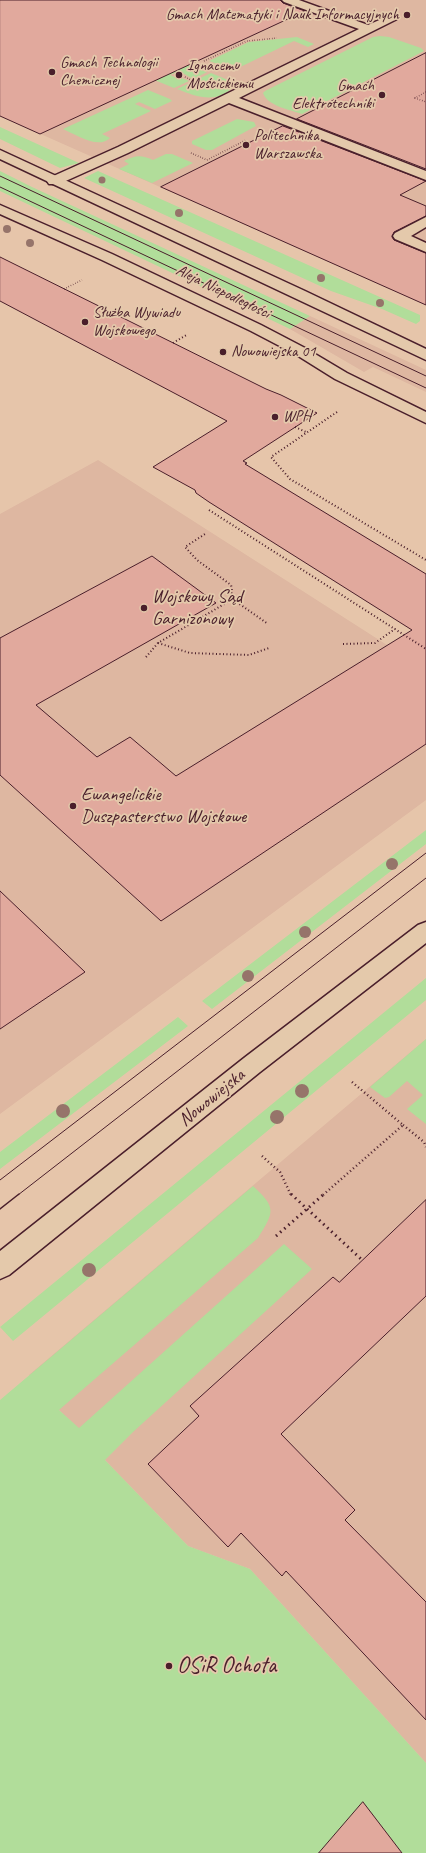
<!DOCTYPE html>
<meta charset="utf-8">
<style>
body{margin:0}
canvas{display:block;background:#e6c5aa}
</style>
<canvas width="426" height="1853"></canvas>
<script>
const context = document.querySelector('canvas').getContext('2d');
context.lineJoin = 'round';
function fill(path, color) {
  context.fillStyle = color;
  context.fill(path, 'evenodd');
}
function strokePath(path, color, width, dash) {
  context.strokeStyle = color;
  context.lineWidth = width;
  context.lineCap = dash ? 'butt' : 'round';
  context.setLineDash(dash || []);
  context.stroke(path);
}
function write(font, color, halo, rows, align = 'center') {
  context.font = font + ' Caveat,sans-serif';
  context.lineWidth = 3.5;
  context.setLineDash([]);
  context.textBaseline = 'middle';
  context.strokeStyle = halo;
  context.fillStyle = color;
  for (const [text, x, y, turn = 0] of rows) {
    context.save();
    context.translate(x, y);
    context.rotate((+turn || 0) * Math.PI / 180);
    context.textAlign = isNaN(turn) ? turn : align;
    if (halo) context.strokeText(text, 0, 0);
    context.fillText(text, 0, 0);
    context.restore();
  }
}
fill(new Path2D(`
 M0,0H426V305L0,116Z
 M310,316L426,370V392L373,367L364,372L290,329Z
 M98,460L387,645L426,672V800L0,1114V514Z
 M426,1039V1763L250,1569L188,1546L105,1460L78,1428L59,1410L29,1375Z`), '#deb7a1');
fill(new Path2D(`
 M380,36L389,37L421,48L424,51L302,114C291,110 267,106 263,93L265,91L373,37Z
 M297,37L314,44L308,47L294,41L234,70L209,61L249,42Z
 M153,51L207,72L193,79L179,71L170,75L179,79L182,78L189,81L174,88L120,66Z
 M211,73L228,80L233,84V87C216,104 197,97 177,89Z
 M148,90L170,99L172,101L155,109L139,102L135,104L151,111L102,134L110,138C98,150 75,134 63,129Z
 M237,119L254,122L256,126L212,150H206L192,144V141Z
 M0,127L79,163L60,168L0,139Z
 M166,154H172L193,163L152,183L119,169L129,164L124,161C136,155 141,155 153,160Z
 M0,171L32,187L310,316L290,329L0,191Z
 M98,171L420,315V321L416,324L382,309L331,291L84,178Z
 M426,830V844L212,1009L202,1001Z
 M426,978V1000L13,1341L0,1327Z
 M178,1017L188,1026L0,1169V1152Z
 M426,1039V1124L407,1109L423,1095L407,1081L389,1097L385,1098L370,1087Z
 M253,1186C277,1208 274,1212 258,1238L59,1410L79,1428L284,1244L312,1269L133,1432L105,1460L188,1546L250,1569L426,1763V1853H0V1400Z`), '#b1dd9a');
const building = new Path2D(`
 M0,0H280L283,3L305,11L40,134L0,116Z
 M426,53V169L297,119Z
 M283,126L426,181L400,195L426,206V216L394,232L392,237L394,240L426,253V305L161,187Z
 M0,257L266,389L281,395L317,413L243,461L247,463L245,464L426,574V744L161,921L0,775V638L152,556L216,603L36,705L97,757L130,737L176,776L412,630L209,502L196,493L195,490L153,467L227,421L0,301Z
 M0,891L85,972L0,1029Z
 M426,1200V1296L281,1434L355,1510L345,1520L426,1602V1720L286,1571L282,1576L241,1533L228,1547L148,1464L199,1416L190,1406L333,1277L339,1282Z
 M363,1802L402,1853H319Z`);
fill(building, '#e1a99d');
strokePath(building, '#4a1f2b', 1);
const service = new Path2D(`
 M282,0H299L368,25L393,14L399,17L397,19L239,98L426,171V180L229,103L128,153L59,184H49L47,181L49,178L118,147L359,29L284,2Z
 M426,217V227L411,236L426,243V252L395,239L393,236L395,233Z`);
const tertiary = new Path2D(`
 M426,922V943L260,1072L9,1275L0,1279V1251L244,1058L418,925Z`);
const secondary = new Path2D(`
 M0,150L305,291L426,349V360L0,159Z
 M0,205L112,254L261,325L305,348L347,373L426,412V423L335,379L295,354L251,331L102,260L0,214Z`);
strokePath(service, '#4a1f2b', 3);
strokePath(tertiary, '#4a1f2b', 3);
strokePath(secondary, '#4a1f2b', 3);
strokePath(new Path2D(`
 M204,61L247,41L277,38
 M185,77L191,80
 M426,92L415,98L426,102
 M191,153L207,160L246,140
 M64,289L82,280`), '#4a1f2b', 1.5, [0.5, 2]);
strokePath(new Path2D(`
 M173,343L188,334
 M337,412L271,457L290,479L426,560
 M295,427L306,432
 M209,510L426,649
 M231,598L268,624
 M158,643L190,653L249,655L269,648
 M343,644L375,643L395,629
 M146,657L158,643L226,603C231,597 233,593 231,585L197,560L185,547L205,534`), '#4a1f2b', 2, [1, 2.5]);
strokePath(new Path2D(`
 M403,1125L424,1142L426,1147
 M262,1156L280,1172L291,1195
 M323,1195L403,1125L352,1082`), '#4a1f2b', 2.5, [1, 3]);
strokePath(new Path2D(`
 M291,1194L362,1260
 M276,1236L324,1194`), '#4a1f2b', 3, [1.5, 4]);
fill(service, '#e4c9ab');
fill(tertiary, '#e4c9ab');
fill(secondary, '#e4c9ab');
strokePath(new Path2D(`
 M0,176L426,376
 M0,187L426,388
 M0,1180L426,853
 M18,1195L426,878`), '#4a1f2b', 1);
strokePath(new Path2D(`
 M0,1209L19,1194`), '#4a1f2b', 1.5);
context.fillStyle = '#96746a';
for (const [x, y, r] of [
 [102,180,3.5],
 [179,213,4],
 [7,229,4],
 [30,243,4],
 [321,278,4],
 [380,303,4],
 [392,864,6],
 [305,932,6],
 [248,976,6],
 [302,1091,7],
 [63,1111,7],
 [277,1117,7],
 [89,1270,7]
]) {
  context.beginPath();
  context.arc(x, y, r, 0, 2 * Math.PI);
  context.fill();
}
for (const [x, y, r, color] of [
 [407,15,4,"#4a1f2b"],
 [52,72,4,"#4a1f2b"],
 [179,75,4,"#4a1f2b"],
 [382,95,4,"#4a1f2b"],
 [246,145,4,"#4a1f2b"],
 [85,322,4,"#4a1f2b"],
 [223,352,4,"#4a1f2b"],
 [275,417,4,"#4a1f2b"],
 [144,608,4,"#4a1f2b"],
 [73,806,4,"#4a1f2b"],
 [169,1666,4,"#4a1f2b"]
]) {
  const dot = new Path2D();
  dot.arc(x, y, r, 0, 2 * Math.PI);
  context.fillStyle = color;
  context.fill(dot);
  strokePath(dot, '#e4c9ab', 1.5);
}
write('16px', '#4a1f2b', '#e4c9ab', [
 ["Gmach Matematyki i Nauk Informacyjnych",399,15,"right"],
 ["Gmach Technologii",60,63],
 ["Chemicznej",60,81],
 ["Ignacemu",187,66],
 ["Mościckiemu",187,84],
 ["Gmach",374,86,"right"],
 ["Elektrotechniki",374,104,"right"],
 ["Politechnika",254,136],
 ["Warszawska",254,154],
 ["Służba Wywiadu",93,313],
 ["Wojskowego",93,331],
 ["Nowowiejska 01",231,352],
 ["WPH",283,417]
], 'left');
write('16px', '#4a1f2b', '#e4c9ab', [
 ["Aleja Niepodległości",223,292,26]
]);
write('19px', '#4a1f2b', '#e4c9ab', [
 ["Wojskowy Sąd",152,597],
 ["Garnizonowy",152,619],
 ["Ewangelickie",81,795],
 ["Duszpasterstwo Wojskowe",81,817]
], 'left');
write('19px', '#4a1f2b', '#e4c9ab', [
 ["Nowowiejska",212,1098,-39]
]);
write('23px', '#4a1f2b', '#e4c9ab', [
 ["OSiR Ochota",177,1666]
], 'left');
</script>
